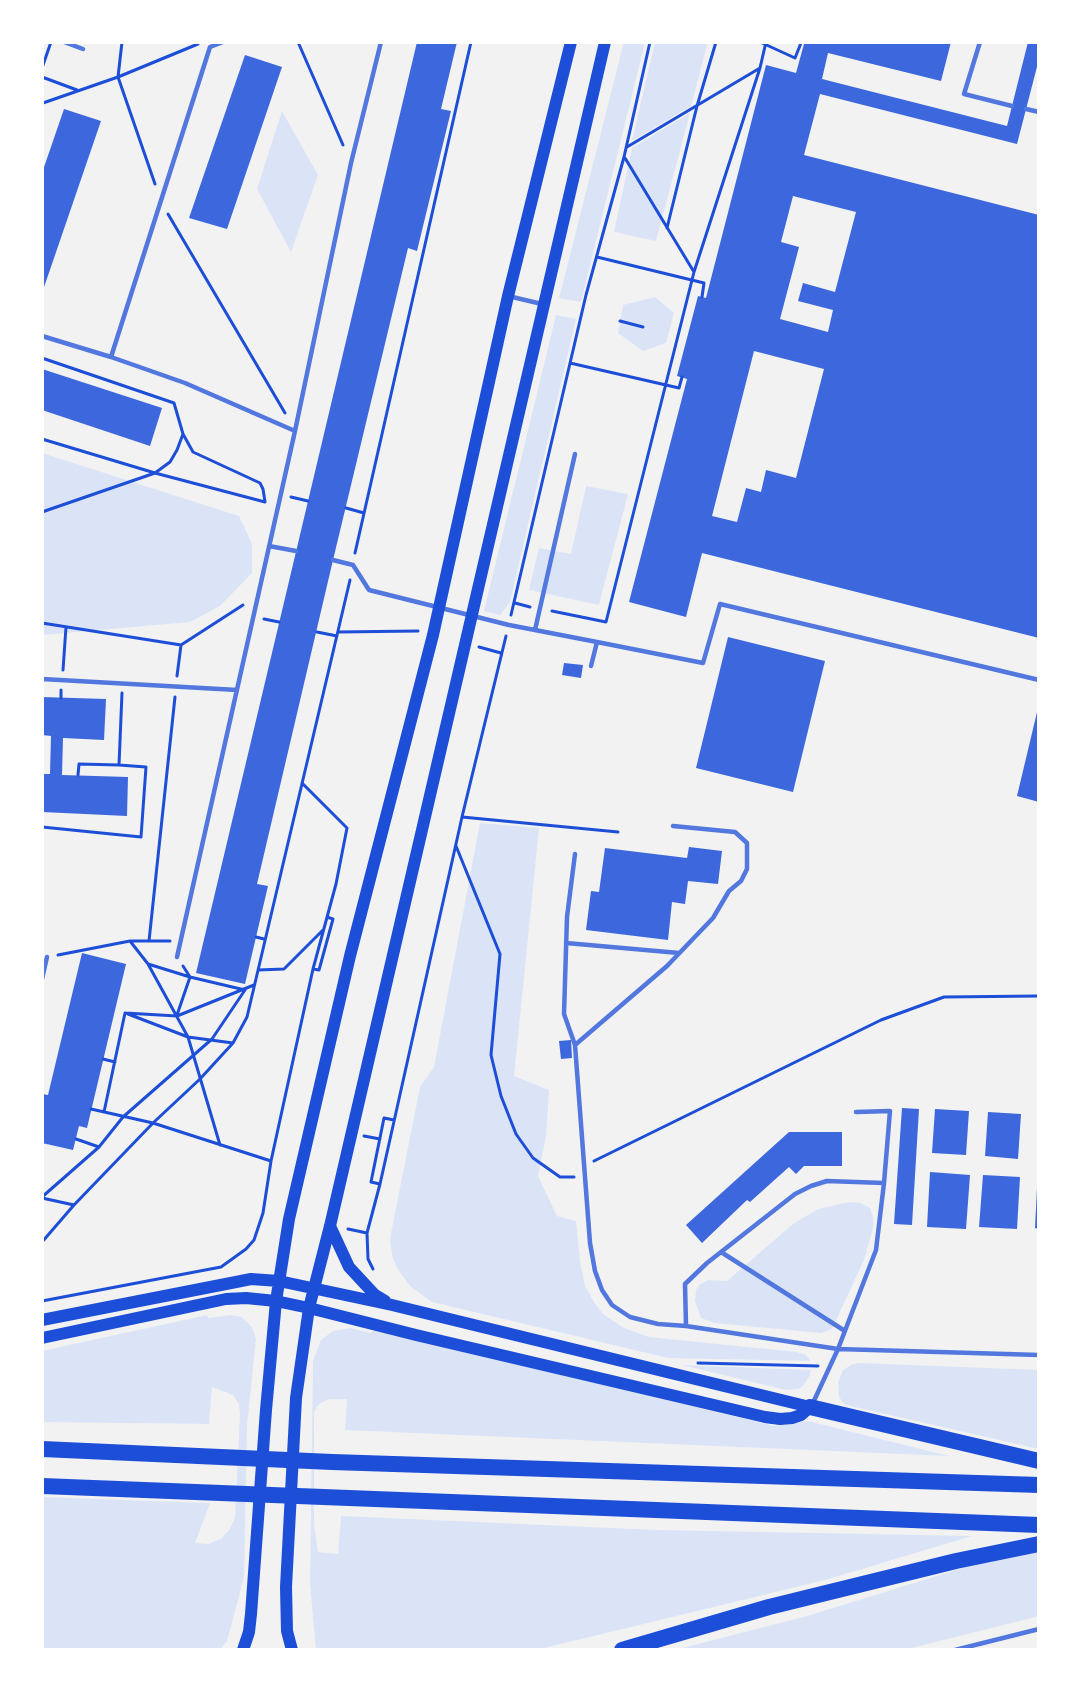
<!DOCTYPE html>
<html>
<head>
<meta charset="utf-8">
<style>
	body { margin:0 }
	#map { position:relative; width:1081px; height:1692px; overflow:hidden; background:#f2f2f2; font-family:"IBM Plex Sans",sans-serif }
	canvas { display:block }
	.frame { position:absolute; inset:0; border:44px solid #fff; pointer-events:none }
</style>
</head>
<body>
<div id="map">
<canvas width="1081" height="1692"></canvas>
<div class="frame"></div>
</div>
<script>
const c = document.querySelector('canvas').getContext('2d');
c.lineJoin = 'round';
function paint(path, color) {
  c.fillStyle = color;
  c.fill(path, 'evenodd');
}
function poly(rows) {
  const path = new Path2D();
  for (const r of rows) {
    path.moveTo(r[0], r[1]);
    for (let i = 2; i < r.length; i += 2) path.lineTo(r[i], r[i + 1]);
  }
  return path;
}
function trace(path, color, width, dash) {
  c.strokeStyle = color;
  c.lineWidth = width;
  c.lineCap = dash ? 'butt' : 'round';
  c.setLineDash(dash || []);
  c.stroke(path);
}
const green = poly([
	[624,42,645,42,581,302,559,298],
	[655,42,708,42,691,106,632,141],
	[282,111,318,175,291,252,257,189],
	[690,113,656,241,614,232,632,148],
	[655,297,674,313,666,343,643,351,618,333,623,305],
	[556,315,576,319,510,602,500,615,484,611],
	[42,453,239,516,252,544,252,573,220,606,190,622,42,635],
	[586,486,628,494,599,605,529,590,539,548,571,554],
	[480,823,539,828,514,1076,549,1090,546,1137,538,1176,557,1216,576,1221,580,1261,585,1286,594,1302,603,1314,624,1328,649,1337,797,1352,806,1355,811,1361,668,1358,432,1302,410,1286,399,1271,393,1259,390,1242,391,1233,420,1087,434,1067],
	[850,1202,861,1203,870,1208,873,1217,873,1228,864,1260,832,1329,821,1333,714,1323,701,1318,695,1301,696,1290,699,1285,708,1280,727,1281,793,1224,818,1209],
	[207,1315,208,1318,231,1315,242,1317,252,1327,256,1339,247,1426,244,1577,227,1641,220,1650,42,1650,42,1497,210,1503,195,1543,208,1544,221,1539,230,1529,235,1517,240,1414,239,1404,233,1395,212,1387,209,1424,42,1422,42,1351],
	[350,1328,371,1333,375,1329,774,1426,808,1421,949,1456,345,1430,347,1399,329,1399,319,1404,314,1412,314,1524,318,1552,338,1554,341,1516,657,1530,972,1536,825,1580,536,1650,316,1650,310,1584,313,1361,321,1340,333,1331],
	[860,1363,1039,1370,1039,1449,846,1405,842,1402,839,1396,838,1382,843,1370,853,1364],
	[682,1365,811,1370,810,1375,803,1386,799,1389,786,1390],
	[1039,1552,1039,1616,903,1650,675,1650,807,1616,966,1567]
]);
const building = poly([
	[417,42,457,42,441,109,451,111,417,251,408,248,333,560,257,884,268,886,245,984,196,973],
	[799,42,951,42,941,81,828,53,822,79,1007,126,1028,42,1039,42,1039,59,1017,144,820,94,804,155,1039,215,1039,638,702,553,686,617,629,602,687,379,677,376,698,296,706,298,766,65,796,73,804,44],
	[793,196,856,212,835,292,803,283,798,301,833,310,828,332,780,319,799,247,781,242],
	[754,351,824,369,796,478,766,470,761,492,746,488,737,522,712,516],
	[245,55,282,67,227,229,189,218],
	[64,109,101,121,42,293,42,173],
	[42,369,162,408,150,446,42,410],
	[728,637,825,661,793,792,696,768],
	[564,663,583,665,581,678,562,675],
	[42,697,106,699,104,740,63,738,62,775,128,777,127,816,42,812,42,774,50,774,51,736,42,735],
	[1038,708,1039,709,1039,802,1017,796],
	[689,847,722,851,718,884,688,881,685,904,672,902,668,940,586,930,591,891,599,892,605,848,687,858],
	[82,953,126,964,87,1128,79,1126,73,1150,42,1143,42,1094,48,1095],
	[571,1040,572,1058,561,1059,559,1041],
	[902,1108,919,1109,912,1225,894,1224],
	[935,1109,969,1111,966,1155,932,1153],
	[988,1112,1021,1114,1018,1159,985,1156],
	[789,1132,842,1132,842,1166,804,1166,796,1174,789,1167,750,1202,747,1200,702,1243,686,1225],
	[930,1172,970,1175,966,1229,927,1227],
	[983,1175,1020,1177,1017,1229,979,1227],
	[1037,1188,1039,1188,1039,1229,1035,1228]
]);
const path = poly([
	[122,42,118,77,155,184],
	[298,42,343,145],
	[760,42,795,58,801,43],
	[42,68,51,42],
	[42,77,77,90],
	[42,106,43,103,118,77,198,44],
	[627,147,760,68,766,42],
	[625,158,694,272],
	[168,214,285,413],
	[667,228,697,106,716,42],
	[597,257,704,283,702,297],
	[620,321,643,327],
	[42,358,174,403,183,434,193,452,260,483,263,489,265,502],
	[570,363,679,388,682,377],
	[42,439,155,473,265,502],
	[291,497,308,501],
	[346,508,364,513],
	[42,512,155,473,170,462,177,450,183,434],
	[355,553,471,42],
	[515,603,530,607],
	[552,611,606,622,694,272,760,68],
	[511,615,586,295,624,157,650,42],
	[264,619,279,622],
	[42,623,181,645,243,605],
	[317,632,337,636],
	[338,632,418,631],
	[479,647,501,653],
	[63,670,66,627],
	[177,676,181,645],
	[61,698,61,690],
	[78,775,79,764,119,765,122,693],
	[462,817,618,832],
	[42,827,141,837,146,767,119,765],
	[456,846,500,954,491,1055,501,1096,516,1134,533,1158,560,1177,574,1177],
	[256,937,264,939],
	[130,941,170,941],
	[149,941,175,697],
	[58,955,130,941,148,964,188,1037,220,1145],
	[313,969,319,970,333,919,327,917],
	[258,970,284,969,323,930],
	[125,1013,177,1016,254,985],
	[128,1014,188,1037,233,1043],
	[177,1015,190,977,183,966],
	[103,1059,115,1062],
	[91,1109,153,1123,271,1161],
	[104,1112,125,1013],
	[364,1136,380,1139],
	[76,1139,99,1147],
	[594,1161,881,1020,944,997,1039,996],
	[380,1184,371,1182,384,1118,394,1120],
	[42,1197,99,1147,123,1117,212,1039,245,990,190,977,148,964],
	[42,1198,74,1205],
	[348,1229,367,1233],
	[42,1242,74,1205,153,1123,200,1079,233,1043,247,1017,350,580],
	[373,1269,368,1259,367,1233,380,1184,462,817,506,636],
	[42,1301,221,1267,246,1249,254,1240,263,1213,271,1161,313,969,336,884,347,828,302,783],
	[698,1363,818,1366]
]);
const service = poly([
	[64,42,83,49],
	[980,42,964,94,1012,106],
	[1026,109,1039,112],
	[508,296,542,304],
	[42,336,111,357,185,383,295,431],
	[111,357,210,47,223,42],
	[269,546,296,551],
	[333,560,353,565,369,590,509,625,597,642,591,666],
	[535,630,575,454],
	[597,642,703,663,720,604,1039,680],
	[42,679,237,690],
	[575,854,567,917,564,1014,575,1045,590,1243,595,1271,602,1290,612,1305,630,1317,658,1324,686,1326,838,1349,812,1405],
	[566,943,679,953],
	[177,957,295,431,351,163,381,42],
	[42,979,47,957],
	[575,1045,667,966,713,918,729,891,741,881,747,869,747,843,735,832,673,826],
	[856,1112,890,1111,884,1183],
	[721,1252,845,1331],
	[686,1326,685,1284,707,1263,795,1194,811,1186,827,1181,884,1183,876,1250,838,1349,1039,1355],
	[955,1650,1039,1629]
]);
const secondary = poly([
	[330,1226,349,1267,375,1295,385,1301],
	[42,1320,236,1282,251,1279,279,1281,392,1305,810,1407],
	[42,1338,226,1299,246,1298,276,1301,309,1308,416,1335,765,1417,780,1419,792,1418,801,1415,810,1407],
	[243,1650,249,1632,251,1614,266,1410,276,1301,289,1219,350,956,433,635,508,296,571,42],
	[292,1650,287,1631,286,1587,296,1398,309,1308,330,1226,605,42]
]);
const trunk = poly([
	[810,1407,1039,1461],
	[42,1449,332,1462,1039,1485],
	[42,1486,1039,1525],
	[622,1650,769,1607,956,1561,1039,1544]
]);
paint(green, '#dbe4f7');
paint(building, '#3d67dc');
trace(path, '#1d4ed8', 3);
trace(service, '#5277de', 4.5);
trace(secondary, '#1d4ed8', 12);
trace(trunk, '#1d4ed8', 16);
</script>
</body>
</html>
